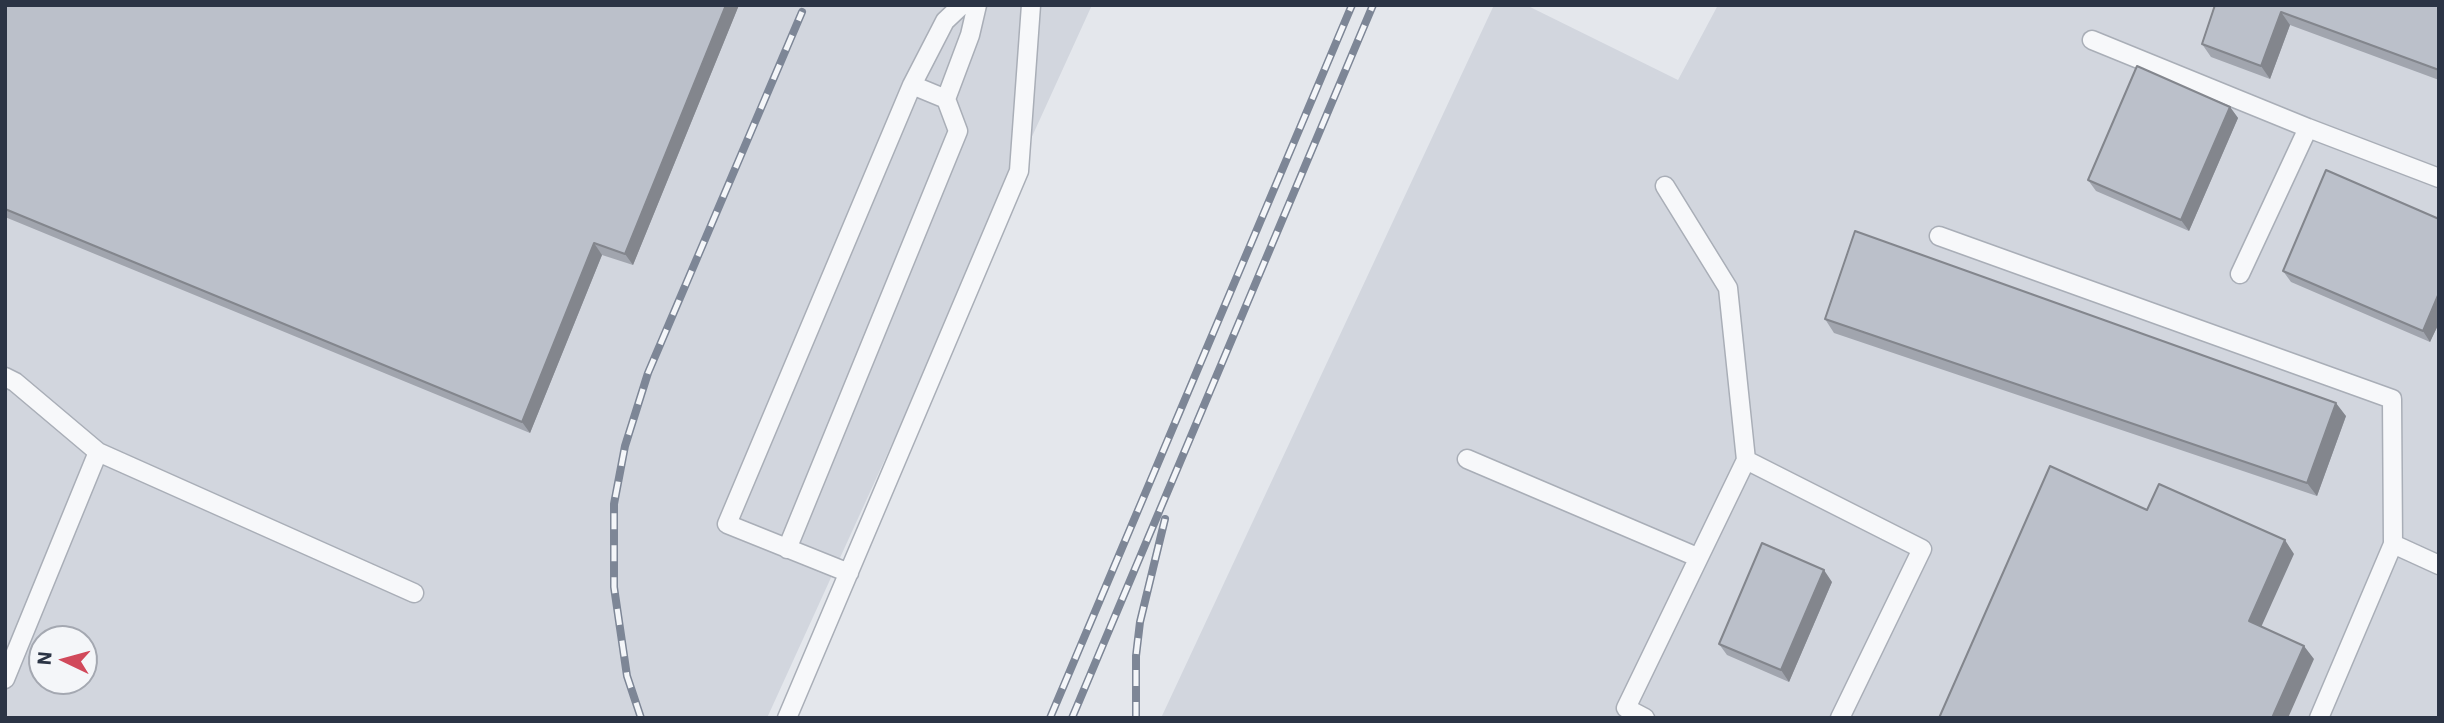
<!DOCTYPE html>
<html>
<head>
<meta charset="utf-8">
<style>
	body { margin:0 }
	#map { position:relative; width:2444px; height:723px; overflow:hidden; background:#e4e7ec; font-family:"IBM Plex Sans",sans-serif }
	canvas { display:block }
	.frame { position:absolute; inset:0; border:7px solid #2b3445; pointer-events:none }
	.north { position:absolute; left:28px; top:625px; width:70px; height:70px; box-sizing:border-box; background:#f4f6f9; border:2px solid #a4a8b1; border-radius:50%; rotate:275deg; font-size:19px; font-weight:700; line-height:28px; text-align:center; color:#2b3445 }
	.north::after { content:''; display:block; margin:auto; width:24px; height:32px; background:#d1495b; clip-path:polygon(50% 0,100% 100%,50% 72%,0 100%) }
</style>
</head>
<body>
<div id="map">
<canvas width="2444" height="723"></canvas>
<div class="frame"></div>
<div class="north">N</div>
</div>
<script>
const c = document.querySelector('canvas').getContext('2d');
c.lineJoin = 'round';
function paint(path, color) {
  c.fillStyle = color;
  c.fill(path, 'evenodd');
}
function poly(rows) {
  const path = new Path2D();
  for (const r of rows) {
    path.moveTo(r[0], r[1]);
    for (let i = 2; i < r.length; i += 2) path.lineTo(r[i], r[i + 1]);
  }
  return path;
}
function trace(path, color, width, dash) {
  c.strokeStyle = color;
  c.lineWidth = width;
  c.lineCap = dash ? 'butt' : 'round';
  c.setLineDash(dash || []);
  c.stroke(path);
}
const built = poly([
	[5,5,1092,5,767,718,5,718],
	[42,639,84,639,84,681,42,681],
	[1494,5,1526,5,1678,80,1718,5,2439,5,2439,718,1161,718]
]);
const service = poly([
	[2092,40,2308,128,2439,178],
	[946,99,970,35,977,5],
	[1665,186,1728,288,1746,460],
	[1939,236,2392,399,2393,544],
	[2240,274,2308,128],
	[5,377,15,382,98,452],
	[1467,459,1697,557],
	[787,549,958,131,946,99,912,85],
	[849,573,727,524,912,85,945,21,962,5],
	[5,679,98,452,414,593],
	[787,718,1019,171,1031,5],
	[1645,718,1626,708,1746,460,1922,549,1840,718],
	[2319,718,2393,544,2439,565]
]);
const rail = poly([
	[641,718,627,676,614,587,614,504,625,446,648,373,802,12],
	[1050,718,1352,5],
	[1072,718,1373,5],
	[1136,718,1136,656,1140,622,1165,519]
]);
const wall = poly([
	[5,5,739,5,633,265,602,255,530,433,5,217],
	[2215,5,2439,5,2439,80,2290,25,2270,79,2211,57,2202,44],
	[2230,107,2238,118,2189,231,2096,191,2088,180],
	[2439,219,2439,323,2430,342,2291,282,2283,271],
	[1825,319,2346,416,2317,496,1834,333],
	[1832,582,1789,682,1727,655,1719,644]
]);
const shadedWall = poly([
	[726,5,739,5,633,265,625,254],
	[2281,12,2290,25,2270,79,2261,66],
	[2230,107,2238,118,2189,231,2181,220],
	[594,243,602,255,530,433,522,422],
	[2439,293,2439,323,2430,342,2423,331],
	[2336,403,2346,416,2317,496,2307,483],
	[2285,540,2294,554,2258,634,2249,621],
	[1824,570,1832,582,1789,682,1781,670],
	[2304,646,2314,659,2288,718,2272,718]
]);
const building = poly([
	[5,5,726,5,625,254,594,243,522,422,5,209,5,5],
	[2215,5,2439,5,2439,70,2281,12,2261,66,2202,44,2215,5],
	[2137,66,2230,107,2181,220,2088,180,2137,66],
	[2326,170,2439,219,2439,293,2423,331,2283,271,2326,170],
	[1855,231,2336,403,2307,483,1825,319,1855,231],
	[2050,466,2147,510,2159,484,2285,540,2249,621,2304,646,2272,718,1939,718,2050,466],
	[1762,543,1824,570,1781,670,1719,644,1762,543]
]);
paint(built, '#d2d6de');
trace(service, '#a9aeb7', 21);
trace(service, '#f7f8fa', 18);
trace(rail, '#7d8696', 8);
trace(rail, '#f4f6f9', 5, [16]);
paint(wall, '#a1a5ae');
paint(shadedWall, '#83868d');
paint(building, '#bbc0ca');
trace(building, '#83868d', 2);
</script>
</body>
</html>
